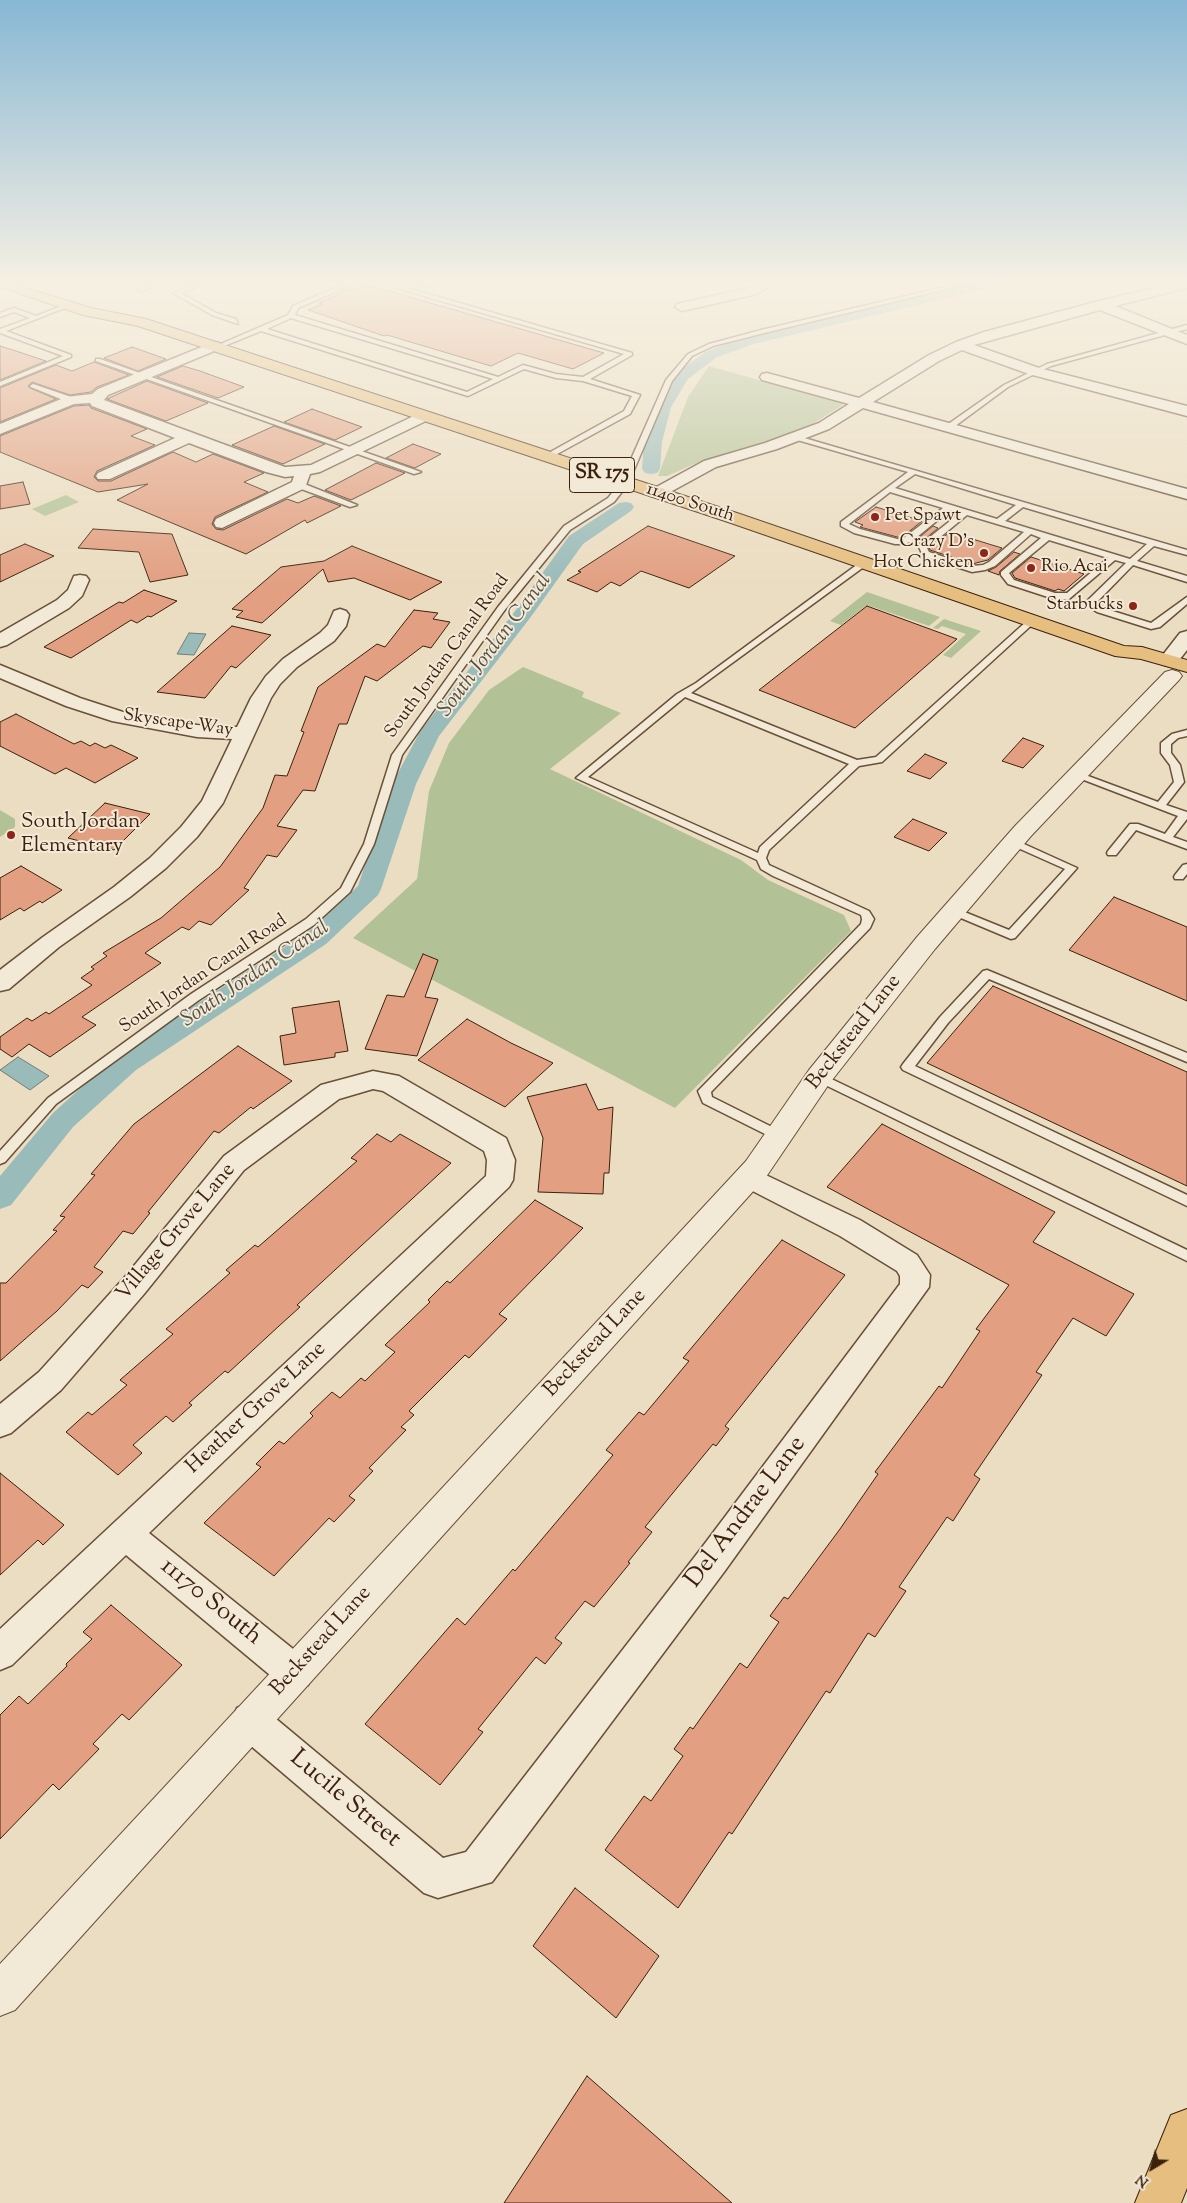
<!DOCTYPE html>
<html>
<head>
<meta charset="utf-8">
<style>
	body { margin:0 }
	#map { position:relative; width:1187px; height:2203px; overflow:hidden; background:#ebddc1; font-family:"Sorts Mill Goudy",serif }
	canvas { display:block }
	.north { position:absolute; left:1127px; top:2143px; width:50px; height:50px; -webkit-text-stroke:4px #f2e9d7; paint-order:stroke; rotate:217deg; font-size:14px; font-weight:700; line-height:20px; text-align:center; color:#3c210c }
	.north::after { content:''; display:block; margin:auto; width:18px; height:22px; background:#3c210c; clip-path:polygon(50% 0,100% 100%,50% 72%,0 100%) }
</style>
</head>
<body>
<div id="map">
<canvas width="1187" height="2203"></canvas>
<div class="north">N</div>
</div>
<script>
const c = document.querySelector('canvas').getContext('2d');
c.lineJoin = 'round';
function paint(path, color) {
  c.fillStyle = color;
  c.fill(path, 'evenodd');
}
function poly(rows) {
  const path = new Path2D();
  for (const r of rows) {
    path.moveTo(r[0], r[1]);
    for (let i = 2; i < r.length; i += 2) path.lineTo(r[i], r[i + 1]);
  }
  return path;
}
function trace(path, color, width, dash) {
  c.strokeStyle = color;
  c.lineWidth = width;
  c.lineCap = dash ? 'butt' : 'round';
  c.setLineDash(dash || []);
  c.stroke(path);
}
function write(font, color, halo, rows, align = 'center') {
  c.font = font + ' "Sorts Mill Goudy",serif';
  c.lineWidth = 4;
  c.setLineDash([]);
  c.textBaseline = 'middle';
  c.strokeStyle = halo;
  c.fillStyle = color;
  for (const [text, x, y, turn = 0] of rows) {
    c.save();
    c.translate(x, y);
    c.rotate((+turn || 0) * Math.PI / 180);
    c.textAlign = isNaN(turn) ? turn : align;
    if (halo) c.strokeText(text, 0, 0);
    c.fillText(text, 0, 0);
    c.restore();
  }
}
const green = poly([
	[418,280,434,280,446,283,427,291,410,285],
	[709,366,841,403,843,405,809,426,793,433,699,462,667,476,658,476,688,397],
	[66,495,79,502,45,516,32,509],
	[867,592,940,617,929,626,867,605,841,625,830,621],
	[944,619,981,631,951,658,943,655,966,634,942,626,938,629,933,628],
	[523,667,584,692,582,697,621,713,550,769,741,860,768,880,844,915,851,931,675,1108,353,938,417,879,429,791,449,743,489,690],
	[0,810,15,819,15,827,0,837]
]);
const water = poly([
	[189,633,206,634,194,655,177,654,189,633],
	[18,1057,49,1076,30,1090,0,1070,18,1057]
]);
const canal = poly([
	[988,280,1013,280,1006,284,754,344,717,357,688,379,671,407,662,442,660,469,657,473,651,474,645,473,642,469,644,442,655,407,676,373,707,351,744,338,988,280],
	[625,502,631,503,634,507,631,511,583,544,530,618,439,736,416,784,381,889,378,895,326,944,136,1070,73,1127,11,1205,0,1209,0,1176,53,1113,116,1056,308,932,358,886,392,784,421,730,516,610,569,536,619,503,625,502]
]);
const building = poly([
	[368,285,604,353,573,369,518,353,491,366,387,335,384,336,308,310,322,304,319,303,350,289,354,290,368,285],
	[0,346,16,351,46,361,0,380,0,346],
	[132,347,166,359,138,371,104,358,132,347],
	[94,362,129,375,97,387,91,392,70,395,32,382,28,386,30,388,56,399,0,422,0,388,56,365,72,371,94,362],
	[183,366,200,371,244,387,218,398,157,377,183,366],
	[147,381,208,403,166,421,107,399,147,381],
	[89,405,91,408,147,429,131,436,155,445,97,471,94,477,98,481,111,481,173,452,196,462,213,454,264,473,244,482,268,492,215,517,212,524,216,529,223,530,287,499,298,503,314,496,341,506,307,523,305,520,246,554,117,500,148,484,98,492,0,452,0,436,74,406,89,405],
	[312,409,334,417,362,427,335,440,284,422,312,409],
	[274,426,325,444,283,464,232,445,274,426],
	[413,444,441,454,415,468,386,458,413,444],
	[376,463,405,473,351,500,325,490,376,463],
	[23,482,30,504,0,509,0,486,23,482],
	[876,507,922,521,901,538,860,527,863,525,855,522,876,507],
	[648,526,735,556,689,588,641,571,620,586,611,582,597,592,567,580,581,572,578,571,648,526],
	[933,526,938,528,917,546,911,544,933,526],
	[93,529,172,534,188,575,150,582,139,552,78,548,93,529],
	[950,532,992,545,1002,548,988,560,972,564,930,550,929,548,950,532],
	[25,544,54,556,0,582,0,555,25,544],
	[352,546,442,582,410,600,354,578,328,582,323,569,262,623,236,617,243,611,232,609,281,567,324,561,352,546],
	[1014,552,1020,554,1000,571,999,575,988,571,996,567,1014,552],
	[1031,557,1084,574,1064,591,1058,589,1055,591,1015,578,1012,573,1031,557],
	[144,590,177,601,151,617,148,616,137,623,131,620,71,658,44,647,119,602,123,603,144,590],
	[867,606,957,639,855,728,759,690,867,606],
	[414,610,438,613,433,619,450,622,431,648,423,646,377,681,365,676,347,724,339,724,315,791,303,790,277,826,297,830,277,857,267,855,244,888,249,890,211,925,199,921,189,930,182,927,145,953,161,963,82,1017,96,1025,50,1057,29,1044,12,1057,0,1049,0,1037,27,1018,32,1021,46,1012,49,1014,92,985,81,978,94,969,91,967,107,956,103,953,161,918,220,867,263,808,275,775,287,776,304,732,301,731,318,687,377,644,385,647,414,610],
	[232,626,271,635,236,668,231,666,205,698,157,692,232,626],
	[16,714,74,744,81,741,90,746,95,743,105,748,111,745,138,758,95,783,66,768,55,774,0,746,0,722,16,714],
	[1023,738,1044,746,1023,768,1002,761,1023,738],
	[925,754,947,763,930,779,907,771,925,754],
	[105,803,150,814,114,850,68,838,105,803],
	[913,819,947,833,929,851,894,837,913,819],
	[21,866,62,890,42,903,40,901,24,911,20,908,0,920,0,878,21,866],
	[1114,897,1187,927,1187,1001,1069,950,1114,897],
	[423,954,438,960,425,997,438,999,417,1056,365,1049,387,995,404,997,423,954],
	[993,986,1187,1072,1187,1186,927,1063,993,986],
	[339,1001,348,1051,335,1053,335,1057,284,1065,280,1036,296,1033,292,1008,339,1001],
	[467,1019,511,1043,553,1063,505,1107,418,1060,467,1019],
	[238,1046,292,1081,253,1109,251,1107,219,1133,214,1131,148,1212,150,1213,133,1234,123,1231,94,1267,103,1272,88,1288,82,1285,57,1311,0,1361,0,1283,6,1283,57,1231,53,1230,65,1217,60,1216,95,1175,91,1174,134,1124,238,1046],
	[586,1084,598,1110,613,1107,609,1173,604,1173,603,1194,538,1192,543,1138,527,1097,586,1084],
	[882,1124,1055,1212,1033,1242,1134,1294,1106,1336,1073,1318,1036,1372,1042,1375,974,1475,980,1479,953,1521,947,1517,899,1587,906,1591,875,1637,868,1633,830,1693,826,1691,732,1834,729,1832,678,1908,605,1850,644,1796,651,1801,683,1756,674,1749,690,1727,693,1729,740,1663,747,1668,779,1622,770,1616,784,1597,788,1599,840,1529,878,1474,875,1472,939,1386,942,1388,980,1331,976,1329,1009,1285,827,1187,882,1124],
	[377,1134,391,1142,400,1134,451,1163,297,1305,300,1307,279,1326,228,1373,225,1371,189,1403,192,1405,173,1422,166,1416,133,1445,142,1453,118,1475,66,1432,88,1412,92,1415,127,1385,120,1380,173,1334,166,1329,230,1273,226,1270,255,1245,258,1247,357,1161,351,1158,377,1134],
	[535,1200,583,1228,499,1314,507,1319,469,1358,465,1355,409,1411,414,1415,401,1427,406,1430,369,1468,373,1471,349,1496,355,1500,334,1522,329,1518,274,1576,204,1523,261,1467,256,1464,279,1441,284,1444,313,1416,310,1413,332,1392,340,1398,361,1378,365,1381,395,1352,385,1345,430,1302,428,1300,447,1281,450,1283,535,1200],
	[782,1240,845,1275,725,1426,729,1429,716,1446,713,1444,645,1527,652,1532,628,1562,630,1563,594,1607,585,1601,555,1638,562,1643,545,1664,536,1657,478,1729,483,1732,440,1785,365,1724,457,1618,465,1625,513,1569,515,1571,613,1455,606,1450,639,1412,644,1415,689,1361,683,1358,782,1240],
	[0,1473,64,1525,43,1545,38,1540,0,1575,0,1473],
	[111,1605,182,1665,129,1720,122,1714,93,1744,99,1749,59,1790,53,1784,0,1839,0,1715,19,1696,28,1704,67,1666,66,1664,92,1639,83,1632,111,1605],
	[575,1888,659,1956,616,2018,533,1946,575,1888],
	[587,2076,732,2203,504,2203,587,2076]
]);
const service = poly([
	[162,280,170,280,141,291,136,290,162,280],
	[205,280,213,280,181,293,216,313,236,319,238,324,212,315,173,293,205,280],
	[359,280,380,280,632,353,632,355,590,379,640,395,630,414,548,459,545,459,545,455,624,411,632,396,583,381,556,378,524,369,468,396,261,331,219,348,214,347,288,315,293,306,348,282,359,280],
	[372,281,624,354,583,377,556,374,523,365,498,377,295,315,298,308,351,285,372,281],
	[291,318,493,379,467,392,267,329,291,318],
	[974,280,984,280,764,333,713,346,692,356,672,381,628,484,614,502,570,530,504,611,402,755,374,844,350,892,314,925,199,1000,56,1104,5,1162,0,1164,0,1151,48,1098,191,994,306,919,341,888,364,844,392,755,498,607,564,526,608,498,621,482,666,380,688,354,709,344,761,330,974,280],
	[67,304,72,305,6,331,71,355,71,357,0,386,0,382,63,356,0,333,0,329,30,318,14,312,0,317,0,313,14,308,36,316,67,304],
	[1187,325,1187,329,1051,366,1008,387,951,429,944,427,1004,385,1047,364,1187,325],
	[96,359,100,359,421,472,414,474,96,361,96,359],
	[33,384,74,398,75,400,68,402,31,387,30,386,33,384],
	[794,435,1187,550,1187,555,1154,546,1137,561,1187,576,1187,582,1133,565,1096,603,1103,608,1151,623,1187,597,1187,604,1160,627,1151,629,1097,612,1088,606,1088,600,1126,563,1115,560,1069,599,1054,599,1008,584,1001,575,1001,572,1041,538,1031,534,995,566,985,570,972,572,923,556,919,547,920,545,960,513,950,510,911,542,902,544,895,544,854,533,841,526,841,522,908,472,794,439,794,435],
	[915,474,1016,505,997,519,895,488,915,474],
	[890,492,943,508,901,540,860,529,849,524,890,492],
	[1023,507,1147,544,1130,559,1005,521,1023,507],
	[967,515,1024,532,989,562,983,565,972,566,929,552,927,548,967,515],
	[1049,540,1108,558,1067,593,1055,593,1014,580,1009,573,1049,540],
	[296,483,302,483,357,505,350,507,296,487,296,483],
	[862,561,865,562,865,566,691,693,857,760,876,757,1028,620,1035,622,882,762,859,766,769,850,766,858,769,865,869,911,874,919,870,928,711,1092,712,1097,784,1133,785,1136,784,1139,779,1141,703,1103,698,1091,861,924,862,919,861,915,773,876,761,869,757,860,576,778,677,694,696,683,862,561],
	[685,697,849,764,760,847,758,853,588,777,685,697],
	[1187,730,1187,736,1178,738,1171,744,1171,753,1180,765,1184,782,1166,805,1187,812,1187,819,1173,837,1187,842,1187,849,1136,830,1116,855,1108,855,1107,853,1108,851,1130,824,1138,824,1165,834,1178,816,1071,775,1072,773,1080,773,1158,802,1174,782,1170,765,1161,753,1161,743,1172,734,1187,730],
	[1013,839,1077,868,1015,938,1011,939,949,913,947,911,949,909,957,909,1009,930,1065,869,1009,844,1008,842,1013,839],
	[1187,864,1187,874,1183,879,1175,879,1174,877,1175,875,1183,865,1187,864],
	[987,970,1187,1053,1187,1062,989,979,948,1023,915,1066,1187,1195,1187,1206,903,1070,901,1067,903,1064,940,1017,983,971,987,970],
	[819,1073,1187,1250,1187,1261,815,1080,813,1077,819,1073]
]);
const minor = poly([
	[764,280,780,280,757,294,682,311,675,307,677,304,748,288,764,280],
	[1187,280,1187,288,1115,306,1187,335,1187,344,1100,310,974,345,1039,368,1187,406,1187,416,1029,374,962,350,939,361,873,402,1187,489,1187,499,863,408,829,429,777,449,716,467,663,496,651,496,649,493,651,490,704,461,765,443,819,423,849,404,762,380,760,377,762,374,767,373,859,398,929,355,956,342,984,332,1095,302,1187,280],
	[214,342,219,343,221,346,219,349,108,395,104,400,285,467,311,465,420,413,430,413,433,416,430,419,320,472,310,474,305,488,222,528,216,527,214,523,216,519,292,482,294,476,285,477,266,472,189,443,110,479,98,479,96,476,98,473,175,438,92,406,90,403,74,404,0,434,0,424,66,397,92,394,98,389,214,342],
	[80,575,86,576,89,580,82,596,69,608,7,645,0,647,0,633,57,600,68,590,74,576,80,575],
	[340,609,346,611,349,615,346,626,334,641,297,667,280,684,271,698,223,803,197,837,166,868,130,897,59,947,9,989,0,991,0,970,43,937,114,887,150,858,181,827,202,801,232,739,197,737,112,721,66,706,0,678,0,665,80,698,123,712,197,725,237,727,251,698,266,676,283,659,320,633,328,625,334,611,340,609],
	[1187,631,1187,650,1176,664,1169,666,1162,664,1159,660,1162,656,1180,633,1187,631],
	[373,1071,399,1076,506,1138,515,1160,513,1180,509,1187,149,1533,308,1661,313,1673,308,1685,295,1690,282,1685,126,1555,12,1665,0,1670,0,1629,486,1176,487,1160,484,1151,383,1091,373,1089,339,1099,244,1170,144,1294,61,1390,11,1433,0,1437,0,1404,39,1372,124,1278,224,1156,321,1085,373,1071],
	[749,1167,860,1220,917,1255,930,1275,929,1287,724,1572,492,1882,438,1898,424,1893,237,1734,232,1721,237,1708,250,1703,263,1708,443,1858,466,1852,700,1550,900,1284,900,1276,897,1271,840,1236,739,1184,735,1177,739,1170,749,1167]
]);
const tertiary = poly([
	[1172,670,1179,672,1182,676,1179,680,1031,836,935,949,829,1084,766,1177,15,2010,0,2016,0,1964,746,1161,809,1070,917,937,1015,826,1165,672,1172,670]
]);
const primary = poly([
	[0,280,91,308,146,319,740,514,1124,646,1142,647,1187,660,1187,672,1141,659,1115,656,728,522,138,326,83,315,0,287,0,280],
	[1187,2109,1187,2188,1181,2203,1135,2203,1171,2115,1187,2109]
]);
const markers = [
	[875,517,5,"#8f2418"],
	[984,553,5,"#8f2418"],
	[1031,568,5,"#8f2418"],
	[1133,606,5,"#8f2418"],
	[11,835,5,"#8f2418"]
];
const farStreetnames = [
	["11400 South",690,504,18],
	["South Jordan Canal Road",448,657,-54],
	["Skyscape Way",178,724,8],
	["South Jordan Canal Road",204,975,-34]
];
const farPoinames = [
	["Pet Spawt",885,517],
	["Crazy D's",974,543,"right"],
	["Hot Chicken",974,564,"right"],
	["Rio Acai",1041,568],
	["Starbucks",1123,606,"right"]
];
const shields = [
	[602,475,65]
];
const shieldNames = [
	["SR 175",602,475]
];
const poiNames = [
	["South Jordan",21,823],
	["Elementary",21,847]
];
const streetNames = [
	["Beckstead Lane",855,1033,-52],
	["Village Grove Lane",177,1233,-50],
	["Beckstead Lane",596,1344,-47],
	["Heather Grove Lane",257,1409,-43],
	["Beckstead Lane",322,1642,-48]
];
const waterNames = [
	["South Jordan Canal",496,646,-53],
	["South Jordan Canal",256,975,-34]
];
const nearStreetnames = [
	["Del Andrae Lane",747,1513,-53],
	["11170 South",210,1603,39],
	["Lucile Street",344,1800,40]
];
paint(green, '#b3c296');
paint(water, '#99bbb9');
trace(water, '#747d74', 1);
paint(canal, '#99bbb9');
paint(building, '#e29f81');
trace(building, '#3c210c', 1);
trace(service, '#685039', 3);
trace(minor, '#685039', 3);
trace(tertiary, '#685039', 2);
trace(primary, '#3c210c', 2);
paint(service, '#f2e9d7');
paint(minor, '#f2e9d7');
paint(tertiary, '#f2e9d7');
paint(primary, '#e6be80');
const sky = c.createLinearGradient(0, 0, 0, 588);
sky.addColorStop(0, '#88b7d5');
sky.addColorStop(0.48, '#f6f0e3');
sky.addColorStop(1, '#f6f0e300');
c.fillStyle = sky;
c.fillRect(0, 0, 1187, 588);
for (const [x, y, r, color] of markers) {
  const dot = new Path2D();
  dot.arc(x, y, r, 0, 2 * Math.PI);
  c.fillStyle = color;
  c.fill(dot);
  trace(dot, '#f2e9d7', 2);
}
write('18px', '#3c210c', '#f2e9d7', farStreetnames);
write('18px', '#3c210c', '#f2e9d7', farPoinames, 'left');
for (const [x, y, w] of shields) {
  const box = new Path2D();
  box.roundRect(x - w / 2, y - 17.5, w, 35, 4);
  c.fillStyle = '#f2e9d7';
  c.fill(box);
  trace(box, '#3c210c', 1);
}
write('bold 20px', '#3c210c', null, shieldNames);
write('21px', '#3c210c', '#f2e9d7', poiNames, 'left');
write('21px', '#3c210c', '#f2e9d7', streetNames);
write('italic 22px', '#584f40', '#f2e9d7', waterNames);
write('25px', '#3c210c', '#f2e9d7', nearStreetnames);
</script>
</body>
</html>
